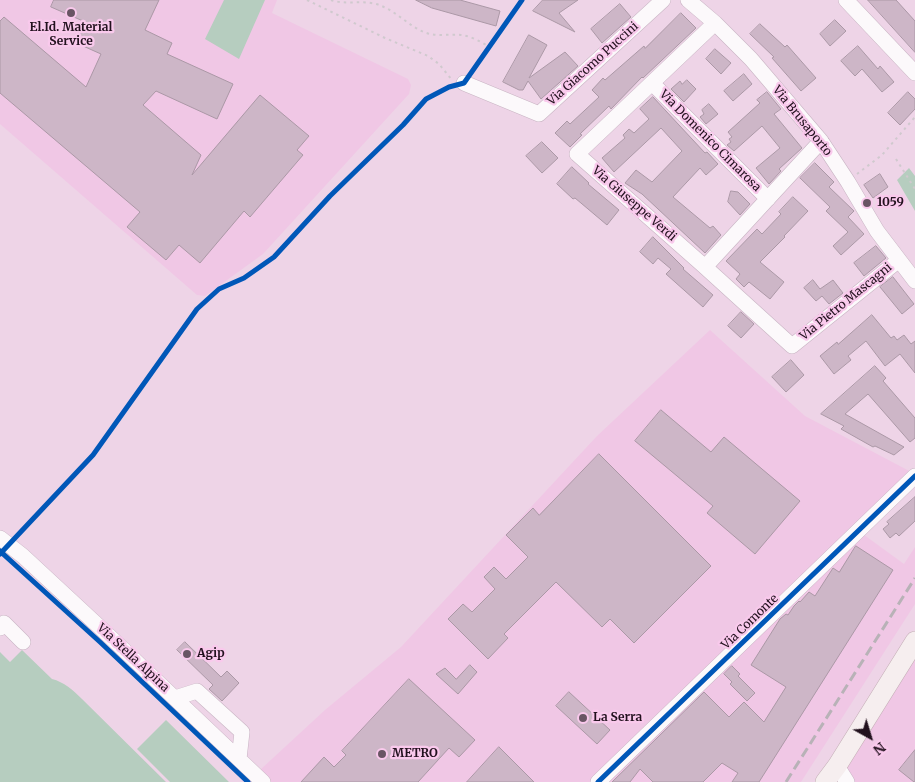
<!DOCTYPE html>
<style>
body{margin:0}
#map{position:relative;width:915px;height:782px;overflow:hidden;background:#eed4e7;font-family:Merriweather,serif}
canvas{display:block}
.north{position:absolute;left:845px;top:712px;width:50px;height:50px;-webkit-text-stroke:4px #f9c9ec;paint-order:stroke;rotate:141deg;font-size:14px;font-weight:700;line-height:20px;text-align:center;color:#22111e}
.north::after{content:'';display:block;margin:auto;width:18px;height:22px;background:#22111e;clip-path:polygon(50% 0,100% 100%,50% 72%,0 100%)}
</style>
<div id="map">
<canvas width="915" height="782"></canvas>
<div class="north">N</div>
</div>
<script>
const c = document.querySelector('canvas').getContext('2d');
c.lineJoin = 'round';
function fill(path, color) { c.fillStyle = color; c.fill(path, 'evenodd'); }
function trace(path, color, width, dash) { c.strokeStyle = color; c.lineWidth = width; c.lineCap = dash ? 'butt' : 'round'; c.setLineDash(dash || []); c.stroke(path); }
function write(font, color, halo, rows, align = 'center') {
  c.font = font + ' Merriweather,serif'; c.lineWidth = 4.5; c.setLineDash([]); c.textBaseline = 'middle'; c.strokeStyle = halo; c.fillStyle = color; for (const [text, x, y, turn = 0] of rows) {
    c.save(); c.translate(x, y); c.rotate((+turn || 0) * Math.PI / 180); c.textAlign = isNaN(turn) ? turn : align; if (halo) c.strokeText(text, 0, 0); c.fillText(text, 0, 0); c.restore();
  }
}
fill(new Path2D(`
 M 0,0 L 85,0 L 72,30 L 87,0 L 277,0 L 272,13 L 408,79 L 411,85 L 409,94 L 263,254 L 205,296 L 197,295 L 0,124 Z
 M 710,330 L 805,416 L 915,474 L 860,532 L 904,564 L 915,547 L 915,604 L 801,782 L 247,782 L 325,710 L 401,647 L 597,436 Z
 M 915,654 L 915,782 L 828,782 Z`), '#f0c7e5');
fill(new Path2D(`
 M 224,0 L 265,0 L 239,59 L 205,39 Z
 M 909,168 L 915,176 L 915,211 L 897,180 Z
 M 22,650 L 52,679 C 64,682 73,690 82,699 L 166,782 L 0,782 L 0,652 L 10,662 Z
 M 166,720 L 229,782 L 170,782 L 137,749 Z`), '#b6cdbf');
const building = new Path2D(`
 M 54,0 L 159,0 L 145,30 L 172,43 L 167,54 L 233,84 L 217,119 L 156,91 L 143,105 L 201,155 L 192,175 L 260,95 L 309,136 L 297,150 L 303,155 L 250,217 L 244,211 L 200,263 L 179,245 L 166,260 L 127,227 L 140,212 L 0,93 L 0,21 L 4,17 L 86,87 L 101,54 L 74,42 L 83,21 L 51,7 Z
 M 416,0 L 460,0 L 500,11 L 496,26 L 432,8 Z
 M 543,0 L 578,0 L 559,13 L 575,32 L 533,11 Z
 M 868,0 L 896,0 L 915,21 L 915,52 Z
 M 620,4 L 631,17 L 602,43 L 591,29 Z
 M 681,13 L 696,28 L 643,78 L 642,77 L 611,109 L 609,106 L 580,134 L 582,135 L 570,147 L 555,133 L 567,121 L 570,124 L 599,97 L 592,90 L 603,78 L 605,80 L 644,46 L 645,48 Z
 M 835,20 L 846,31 L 830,46 L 820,34 Z
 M 760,24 L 785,47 L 787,45 L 816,78 L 801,91 L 772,58 L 774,57 L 750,34 Z
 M 529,35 L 547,45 L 529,78 L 565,52 L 578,66 L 541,99 L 528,81 L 523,90 L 519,90 L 503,82 Z
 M 858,46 L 878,69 L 880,66 L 894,82 L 882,92 L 862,69 L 855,76 L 841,61 Z
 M 715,49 L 731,63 L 721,74 L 706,59 Z
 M 744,74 L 752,84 L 733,101 L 724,91 Z
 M 687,80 L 696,89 L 684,102 L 671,89 L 680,81 L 682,84 Z
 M 767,92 L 781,109 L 774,114 L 802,148 L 779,169 L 781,171 L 769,184 L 756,168 L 780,148 L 762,126 L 734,151 L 727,145 L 731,142 L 729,139 L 732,137 L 728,132 L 760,103 L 757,100 Z
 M 908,92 L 915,99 L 915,109 L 900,125 L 888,113 Z
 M 653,97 L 705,153 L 707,152 L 718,164 L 706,175 L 700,168 L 673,197 L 710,228 L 713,226 L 721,235 L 705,253 L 642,194 L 625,183 L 636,170 L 652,182 L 682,151 L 661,128 L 614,172 L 602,158 L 625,138 L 623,135 L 629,129 L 634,133 L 649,119 L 640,109 Z
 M 709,104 L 718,114 L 706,124 L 700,117 L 704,114 L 702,110 Z
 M 542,142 L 558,158 L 542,173 L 526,156 Z
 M 815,163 L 834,182 L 829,187 L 854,211 L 848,217 L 864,234 L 841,255 L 833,246 L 848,232 L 826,211 L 830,207 L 800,178 Z
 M 572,167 L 589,183 L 588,184 L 619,210 L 607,225 L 575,198 L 573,199 L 557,184 Z
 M 880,174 L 888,187 L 873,198 L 864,185 Z
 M 731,191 L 738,192 L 750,204 L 740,215 L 728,202 Z
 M 793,197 L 808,211 L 784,236 L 785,237 L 760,262 L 784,282 L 770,299 L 749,282 L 744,287 L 736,279 L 740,274 L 726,261 L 757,229 L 762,234 L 781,214 L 779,212 Z
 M 653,237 L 684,268 L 683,269 L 713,295 L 703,307 L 666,274 L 671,269 L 658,258 L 653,264 L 640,252 Z
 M 876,246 L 886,258 L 864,276 L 854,263 Z
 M 893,277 L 914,304 L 902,314 L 880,287 Z
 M 813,280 L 820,289 L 833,280 L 843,293 L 829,304 L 822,296 L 816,301 L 804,288 Z
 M 741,312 L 754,324 L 741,338 L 728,326 Z
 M 872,315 L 891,338 L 894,336 L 897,340 L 904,335 L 911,344 L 915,341 L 915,373 L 900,354 L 885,366 L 866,341 L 848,356 L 851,360 L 834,374 L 820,356 L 837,342 L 838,344 Z
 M 791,360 L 804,375 L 786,392 L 772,377 Z
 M 875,366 L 886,378 L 883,381 L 915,418 L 915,438 L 910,442 L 868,394 L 845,414 L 904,447 L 894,455 L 875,446 L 873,447 L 841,429 L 844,426 L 821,414 Z
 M 661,410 L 711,452 L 724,437 L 800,501 L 755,554 L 707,513 L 713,506 L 635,441 Z
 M 599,454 L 711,566 L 634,643 L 610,619 L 602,627 L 556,582 L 504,634 L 508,638 L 488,659 L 448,619 L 463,604 L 472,612 L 495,589 L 484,577 L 494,567 L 506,579 L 528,557 L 506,535 L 533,508 L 539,515 Z
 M 915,497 L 915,521 L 899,536 L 896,533 L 890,538 L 883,529 L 889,524 L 887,522 Z
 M 856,546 L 893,570 L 759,782 L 732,782 L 738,773 L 722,763 L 703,782 L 653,782 L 640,769 L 630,782 L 612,782 L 704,692 L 729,717 L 744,702 L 764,722 L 786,687 L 751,665 L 780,619 L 786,614 L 788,615 L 794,606 L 799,601 L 800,602 L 809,592 L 815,596 L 833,568 L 839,572 Z
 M 185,642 L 221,677 L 227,671 L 239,683 L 222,701 L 209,689 L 213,685 L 177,650 Z
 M 470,665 L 477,672 L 458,694 L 436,674 L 445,668 L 456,679 Z
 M 732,666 L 740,674 L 738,676 L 755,693 L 747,701 L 730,684 L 732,682 L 724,674 Z
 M 409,679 L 475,740 L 459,757 L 449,748 L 418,782 L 301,782 L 324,757 L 334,767 L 346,755 L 342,751 Z
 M 569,692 L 610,730 L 597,744 L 556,706 Z
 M 499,747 L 534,782 L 467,782 Z
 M 915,750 L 915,782 L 914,782 L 899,770 Z`);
fill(building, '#cdb6c7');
trace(building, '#ab98a6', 1);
const minor = new Path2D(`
 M 688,0 L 715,23 L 751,59 L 821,141 L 848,182 L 877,231 L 915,281
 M 846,0 L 915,73
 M 715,23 L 577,154 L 705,267 L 821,141
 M 464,83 L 539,114 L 663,0
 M 652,83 L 768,199
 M 705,267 L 792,346 L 899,260
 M 0,538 L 23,556 L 106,633 L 263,782
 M 0,628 L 4,623 L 23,642
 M 175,698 L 197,691 L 242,732 L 239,759
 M 837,766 L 847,782
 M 598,782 L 915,476`);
const major = new Path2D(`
 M 825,782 L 837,766 L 915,641`);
trace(minor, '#c8b4c3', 16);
trace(major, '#c1acb3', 20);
trace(new Path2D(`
 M 307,0 L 385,38 L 428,56 L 439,64 L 452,80
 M 331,0 C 345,5 361,0 376,4 C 397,10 410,29 430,34 C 440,36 451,34 461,35 C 471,36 481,42 490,47
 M 896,159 L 915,189
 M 857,174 L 882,155 L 915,117`), '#d0c9ce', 2, [2.5, 4]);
trace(minor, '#fcf9fb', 15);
trace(major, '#f6eeef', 19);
trace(new Path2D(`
 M 786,782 L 915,578`), '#b8b2b7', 3, [10, 5]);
trace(new Path2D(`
 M 0,551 L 100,642 L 248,782
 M 0,554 L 93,455 L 197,309 L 219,289 L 244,278 L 274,257 L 330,196 L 403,125 L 426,99 L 449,87 L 464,83 L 522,0
 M 598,782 L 915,476`), '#0057b8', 5);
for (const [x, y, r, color] of [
 [71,13,5,"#695564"],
 [867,203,5,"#695564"],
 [187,654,5,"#695564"],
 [583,718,5,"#695564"],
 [382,754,5,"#695564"]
]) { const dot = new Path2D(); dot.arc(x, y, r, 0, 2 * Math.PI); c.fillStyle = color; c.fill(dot); trace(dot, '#f9c9ec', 2); }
write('bold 12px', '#22111e', '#f9c9ec', [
 ["El.Id. Material",71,28,"center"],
 ["Service",71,42,"center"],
 ["1059",877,203],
 ["Agip",197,654],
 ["La Serra",593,718],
 ["METRO",392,754]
], 'left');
write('12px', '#22111e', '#f9c9ec', [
 ["Via Giacomo Puccini",593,64,-42],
 ["Via Brusaporto",802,121,51],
 ["Via Domenico Cimarosa",710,141,45],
 ["Via Giuseppe Verdi",634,204,41],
 ["Via Pietro Mascagni",846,302,-39],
 ["Via Comonte",750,622,-44],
 ["Via Stella Alpina",133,658,43]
]);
</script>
